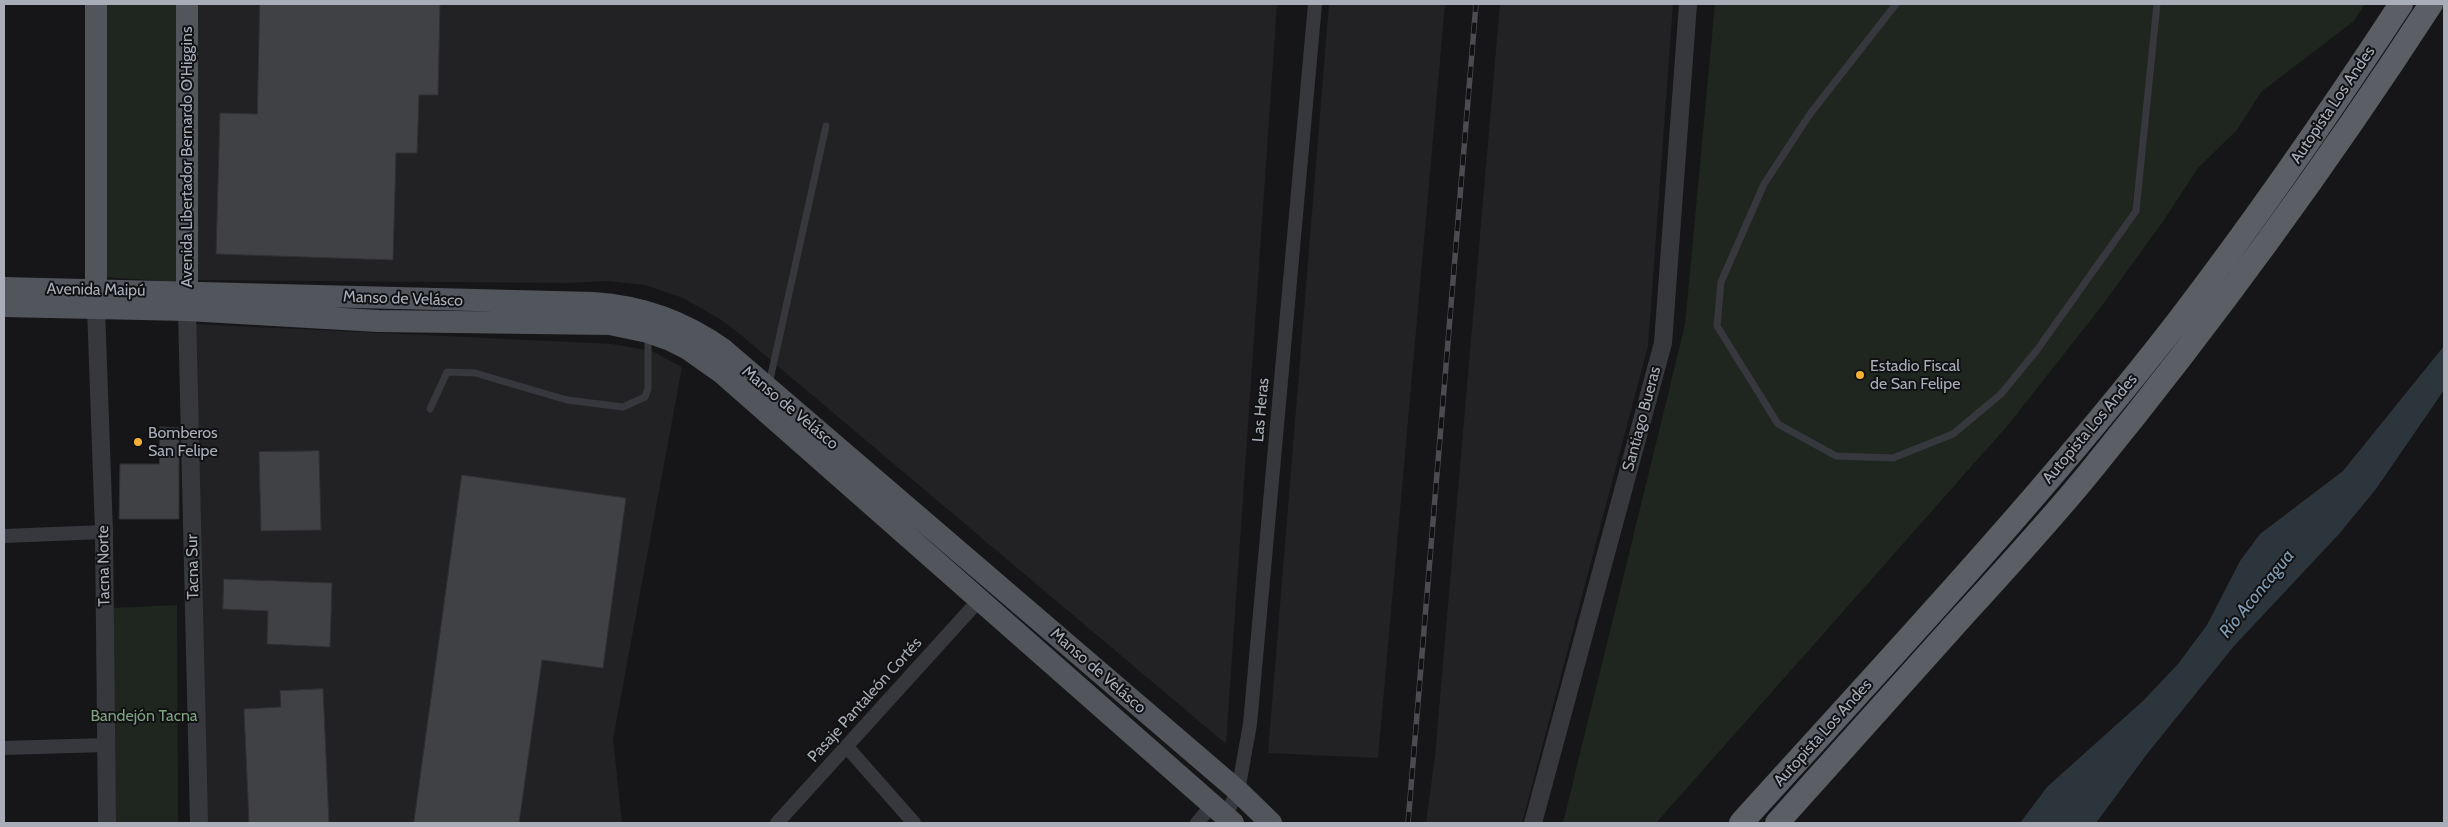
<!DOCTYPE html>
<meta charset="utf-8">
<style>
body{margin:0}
#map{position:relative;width:2448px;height:827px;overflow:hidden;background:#161618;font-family:Cabin,sans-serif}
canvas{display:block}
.frame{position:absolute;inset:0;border:5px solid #a8adb8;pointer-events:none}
</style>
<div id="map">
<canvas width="2448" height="827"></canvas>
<div class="frame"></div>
</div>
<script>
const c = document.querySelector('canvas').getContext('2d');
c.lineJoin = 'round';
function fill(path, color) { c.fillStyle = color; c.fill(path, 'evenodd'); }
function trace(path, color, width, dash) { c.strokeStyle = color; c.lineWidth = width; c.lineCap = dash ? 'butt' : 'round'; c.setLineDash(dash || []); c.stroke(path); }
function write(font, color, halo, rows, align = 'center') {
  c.font = font + ' Cabin,sans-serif'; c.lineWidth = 4; c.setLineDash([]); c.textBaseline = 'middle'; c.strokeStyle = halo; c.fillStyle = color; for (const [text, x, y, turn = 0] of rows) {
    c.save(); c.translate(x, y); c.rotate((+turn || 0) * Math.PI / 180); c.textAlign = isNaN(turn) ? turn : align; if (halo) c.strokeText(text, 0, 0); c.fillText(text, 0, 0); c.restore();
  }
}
fill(new Path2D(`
 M 194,4 L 1277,4 L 1226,744 L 735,330 L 718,318 L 683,298 L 645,285 L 607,281 L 568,283 L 195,280 Z
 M 1329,4 L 1445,4 L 1378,758 L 1268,753 Z
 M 1500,4 L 1673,4 L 1648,346 L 1522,823 L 1426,823 L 1435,756 Z
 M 193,324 L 612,344 L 652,351 L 682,367 L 613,739 L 622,823 L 207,823 Z`), '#222225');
fill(new Path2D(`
 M 99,4 L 179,4 L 181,282 L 102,277 Z
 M 1715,4 L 2365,4 L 2354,21 L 2261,92 L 2237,130 L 2198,168 L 2164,220 L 2101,307 L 2008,425 L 1656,823 L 1563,823 L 1685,325 Z
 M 177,605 L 178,823 L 111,823 L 111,608 Z`), '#1e261f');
fill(new Path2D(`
 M 2444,346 L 2444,390 L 2376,489 L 2339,534 L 2234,646 L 2147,754 L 2096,823 L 2020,823 L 2047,787 L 2144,700 L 2178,664 L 2207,625 L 2240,561 L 2260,534 L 2343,471 Z`), '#2c353c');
const building = new Path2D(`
 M 260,4 L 440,4 L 438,95 L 419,95 L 417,153 L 396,153 L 393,260 L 216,254 L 220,113 L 257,114 Z
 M 160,427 L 179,428 L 179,519 L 119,519 L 120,464 L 159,464 Z
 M 319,451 L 321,530 L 261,531 L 259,452 Z
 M 462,475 L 626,498 L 603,668 L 542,660 L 519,823 L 414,823 Z
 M 224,579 L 332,583 L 330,647 L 267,644 L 268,611 L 223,609 Z
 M 323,689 L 329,823 L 249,823 L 244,709 L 281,707 L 280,691 Z`);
fill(building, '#404145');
trace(building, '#303034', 1);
trace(new Path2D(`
 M 1896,4 L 1810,114 L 1764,184 L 1721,282 L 1717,326 L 1778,424 L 1836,456 L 1893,458 L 1953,434 L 2001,394 L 2037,350 L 2136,211 L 2157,4
 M 769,384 L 826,126
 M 430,409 L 447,372 L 475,373 L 567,400 L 623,407 L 645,397 L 648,389 L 648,336`), '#37383d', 7);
trace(new Path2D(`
 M 4,536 L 104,532
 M 847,747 L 914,823
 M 4,748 L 106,745
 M 1225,816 L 1238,791 L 1250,724 L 1315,4
 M 777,823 L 980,599
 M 1197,823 L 1212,805`), '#37383d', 14);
trace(new Path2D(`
 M 96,308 L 104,532 L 107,823
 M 187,310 L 199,823
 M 1533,823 L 1663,343 L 1688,4`), '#37383d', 18);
trace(new Path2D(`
 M 96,4 L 96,305
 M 187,4 L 187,307
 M 4,288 L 593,303 C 642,306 684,321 724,350 L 1238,791 L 1271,823
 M 4,306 L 187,310 L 378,321 L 610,324 L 648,332 L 668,339 L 688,349 L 722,373 L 1233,823`), '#53555c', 22);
trace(new Path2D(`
 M 1741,823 C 1890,658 2043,496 2179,320 C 2257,218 2331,111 2401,4
 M 1777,823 C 1838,755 1899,687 1960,619 C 2004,571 2048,523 2089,473 C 2211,323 2326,166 2431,4`), '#5b5e65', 24);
const rail = new Path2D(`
 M 1408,823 L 1476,4`);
trace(rail, '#4a4c52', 5.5);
trace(rail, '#111113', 4, [11]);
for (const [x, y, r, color] of [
 [1860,375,5,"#f2b134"],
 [138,442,5,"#f2b134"]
]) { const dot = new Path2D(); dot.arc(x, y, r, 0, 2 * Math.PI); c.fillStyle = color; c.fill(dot); trace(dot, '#111113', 2); }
write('16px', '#a8adb8', '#111113', [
 ["Autopista Los Andes",2333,105,-56],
 ["Avenida Libertador Bernardo O'Higgins",187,157,-90],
 ["Avenida Maipú",96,290,1],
 ["Manso de Velásco",403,299,2],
 ["Manso de Velásco",790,408,40],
 ["Las Heras",1261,410,-85],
 ["Santiago Bueras",1642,419,-75],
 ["Autopista Los Andes",2090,429,-50],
 ["Tacna Norte",104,566,-91],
 ["Tacna Sur",193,567,-91],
 ["Manso de Velásco",1098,671,41],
 ["Pasaje Pantaleón Cortés",865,700,-48],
 ["Autopista Los Andes",1823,733,-48]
]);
write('16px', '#a8adb8', '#111113', [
 ["Estadio Fiscal",1870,366],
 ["de San Felipe",1870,384],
 ["Bomberos",148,433],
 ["San Felipe",148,451]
], 'left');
write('16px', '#7fa381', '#111113', [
 ["Bandejón Tacna",144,716]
]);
write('italic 18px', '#7f9bb3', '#111113', [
 ["Río Aconcagua",2257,594,-51]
]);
</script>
